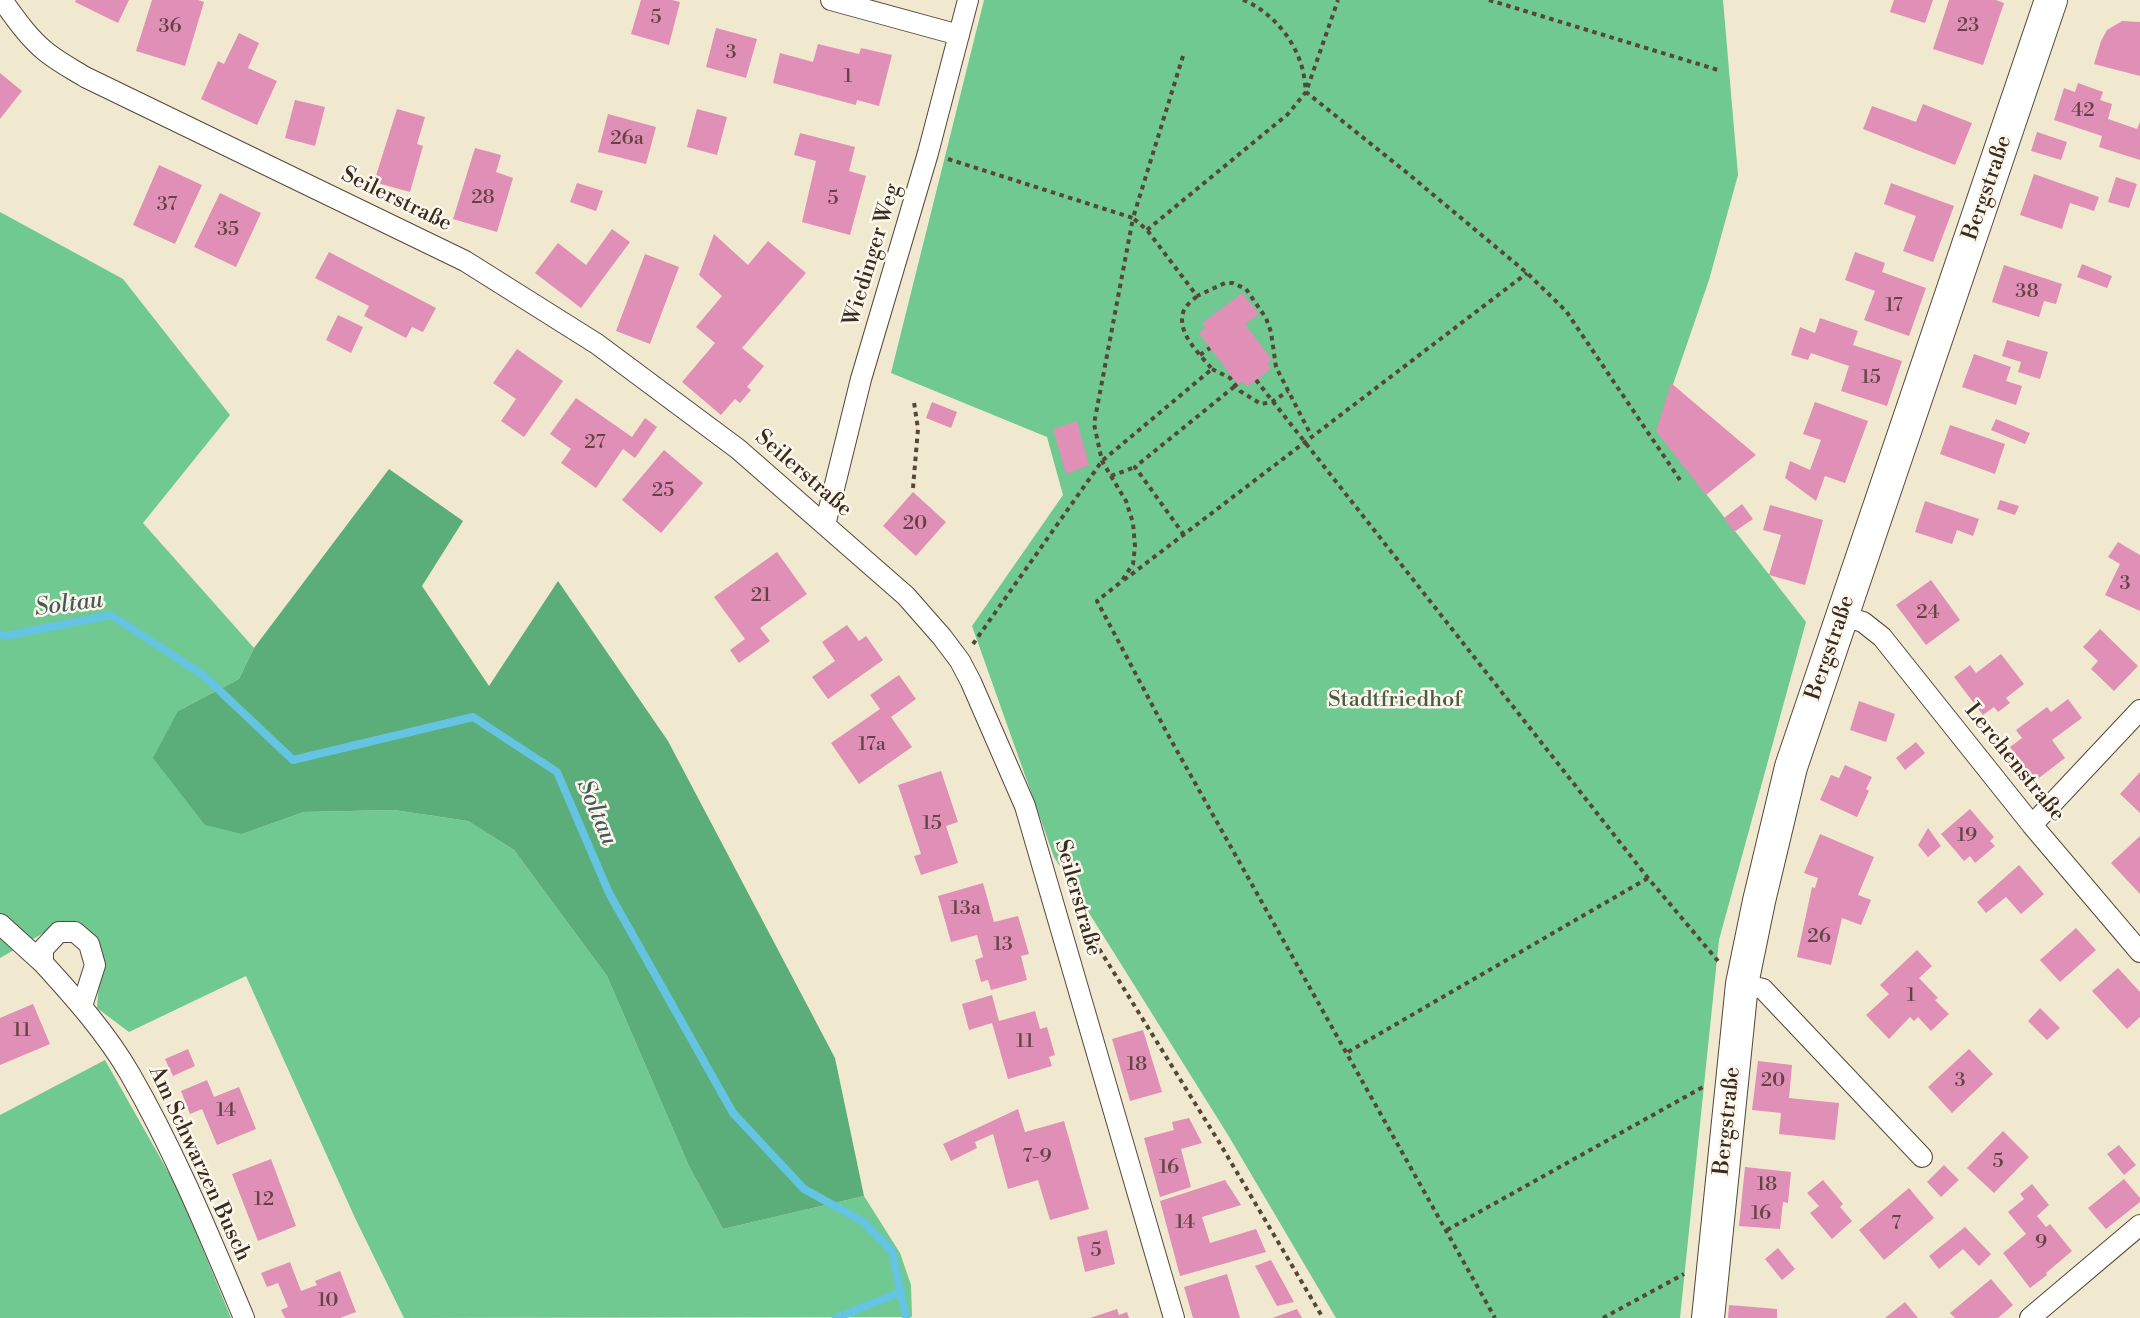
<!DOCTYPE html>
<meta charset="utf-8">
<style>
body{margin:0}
canvas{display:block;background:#f1e9cf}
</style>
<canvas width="2140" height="1318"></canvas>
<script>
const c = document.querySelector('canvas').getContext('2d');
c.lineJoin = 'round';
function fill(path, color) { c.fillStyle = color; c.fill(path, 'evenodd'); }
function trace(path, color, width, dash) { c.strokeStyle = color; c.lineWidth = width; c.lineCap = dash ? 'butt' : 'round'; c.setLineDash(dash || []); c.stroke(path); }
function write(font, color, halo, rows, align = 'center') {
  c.font = font + ' "Libre Bodoni",serif'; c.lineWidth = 5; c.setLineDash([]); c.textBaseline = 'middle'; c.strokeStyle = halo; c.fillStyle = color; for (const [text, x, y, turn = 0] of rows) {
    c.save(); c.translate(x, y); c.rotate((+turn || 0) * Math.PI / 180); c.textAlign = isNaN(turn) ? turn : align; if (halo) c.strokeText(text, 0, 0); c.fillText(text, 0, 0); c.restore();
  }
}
fill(new Path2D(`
 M 984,0 L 1723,0 L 1738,175 L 1709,280 L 1657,431 L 1806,622 L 1719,940 L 1680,1318 L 1336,1318 L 1228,1135 L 1054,857 L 972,626 L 1063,495 L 1047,437 L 891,373 Z
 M 0,212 L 123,279 L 230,415 L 143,523 L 254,648 L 239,679 L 178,711 L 242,834 L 304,812 L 394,810 L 468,821 L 514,850 L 607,976 L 689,1166 L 723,1229 L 864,1196 L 900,1253 L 911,1285 L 912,1317 L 404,1318 L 355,1218 L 246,976 L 129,1032 L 97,1008 L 100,966 L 56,926 L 0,958 Z
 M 105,1060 L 179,1191 L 231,1318 L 0,1318 L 0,1115 Z`), '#6fc990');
fill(new Path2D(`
 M 389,469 L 463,521 L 422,586 L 489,686 L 558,581 L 668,741 L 835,1058 L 864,1196 L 723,1229 L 689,1166 L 607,976 L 514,850 L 468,821 L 394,810 L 304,812 L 242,834 L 205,825 L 153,758 L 178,711 L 239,679 L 254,648 Z`), '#5bad7a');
trace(new Path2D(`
 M 0,634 L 5,636 L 111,615 L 203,675 L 293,760 L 473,717 L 557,772 L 609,893 L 733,1113 L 804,1189 L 862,1221 L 892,1251 L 906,1318
 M 836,1318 L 901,1292`), '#64c4e2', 8);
fill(new Path2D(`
 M 76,0 L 129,0 L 118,23 L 75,2 Z
 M 152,0 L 198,0 L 204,2 L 185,66 L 136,51 Z
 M 641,0 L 672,0 L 680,2 L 669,45 L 631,34 Z
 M 1894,0 L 1933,0 L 1925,23 L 1890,12 Z
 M 1949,0 L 1996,0 L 2004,3 L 1983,65 L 1933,49 Z
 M 2122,21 L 2140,22 L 2140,76 L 2094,64 L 2101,41 L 2107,30 Z
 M 716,28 L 757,39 L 746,78 L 706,67 Z
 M 239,33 L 259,43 L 248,68 L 277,81 L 257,125 L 201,99 L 218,61 L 224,64 Z
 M 818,44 L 859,54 L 861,48 L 892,55 L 879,106 L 857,100 L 856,105 L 773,83 L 780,53 L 813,62 Z
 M 0,73 L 22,91 L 0,119 Z
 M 2078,83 L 2103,92 L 2100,100 L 2112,104 L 2108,119 L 2137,129 L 2140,122 L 2140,160 L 2099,147 L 2102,136 L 2054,120 L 2064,88 L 2075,92 Z
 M 295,100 L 325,107 L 315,146 L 285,138 Z
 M 1923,104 L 1972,123 L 1955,165 L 1863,129 L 1872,106 L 1916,122 Z
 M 397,109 L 425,117 L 417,144 L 423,146 L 410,192 L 374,182 Z
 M 697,109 L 727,117 L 717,155 L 687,147 Z
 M 608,114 L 656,127 L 646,164 L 598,152 Z
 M 2037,132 L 2067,142 L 2061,160 L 2031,151 Z
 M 800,133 L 855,147 L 849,171 L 866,176 L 850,235 L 802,222 L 816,161 L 794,155 Z
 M 475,148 L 501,155 L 496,172 L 513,178 L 497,232 L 453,219 Z
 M 159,165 L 202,185 L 175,244 L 133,225 Z
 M 2034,174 L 2099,197 L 2094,211 L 2070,203 L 2062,229 L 2020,215 Z
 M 2116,177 L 2137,184 L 2129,208 L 2108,202 Z
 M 577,183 L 603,191 L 596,211 L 570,202 Z
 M 1891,183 L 1954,206 L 1933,262 L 1903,251 L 1916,216 L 1884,204 Z
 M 220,193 L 261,213 L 236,267 L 194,247 Z
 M 612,229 L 630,242 L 581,308 L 535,273 L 558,243 L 586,265 Z
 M 714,234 L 748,265 L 768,241 L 806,273 L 742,348 L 764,366 L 747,387 L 751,390 L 740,403 L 735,399 L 721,415 L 682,382 L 715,343 L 696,327 L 722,296 L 699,275 Z
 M 329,252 L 436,308 L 423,332 L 412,327 L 406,338 L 364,316 L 369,306 L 315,278 Z
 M 1855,252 L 1885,263 L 1882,272 L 1926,288 L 1909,336 L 1864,320 L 1875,291 L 1845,280 Z
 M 645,254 L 679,267 L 650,344 L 616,331 Z
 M 2082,264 L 2112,276 L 2107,288 L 2077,277 Z
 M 2004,265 L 2062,284 L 2056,304 L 2044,301 L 2039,317 L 1992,302 Z
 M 1242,293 L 1259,314 L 1245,324 L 1272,360 L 1267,363 L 1271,369 L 1247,387 L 1243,381 L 1238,385 L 1199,333 L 1206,327 L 1202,323 Z
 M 338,315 L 363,327 L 351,353 L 326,340 Z
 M 1820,318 L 1858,331 L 1853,345 L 1902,361 L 1887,406 L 1841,391 L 1849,366 L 1811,353 L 1808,360 L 1791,355 L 1800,327 L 1815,333 Z
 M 2007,340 L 2048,352 L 2040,379 L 2018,372 L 2021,362 L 2002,356 Z
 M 517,349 L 563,381 L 524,437 L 501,421 L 516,399 L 493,383 Z
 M 1974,354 L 2011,367 L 2006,381 L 2022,386 L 2016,405 L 1962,387 Z
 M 1671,383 L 1756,455 L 1706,495 L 1656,431 Z
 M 576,398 L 632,437 L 645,418 L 657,427 L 635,458 L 623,449 L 596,488 L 561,463 L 571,449 L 550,434 Z
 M 932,402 L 957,412 L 951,428 L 926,418 Z
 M 1815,402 L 1868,421 L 1845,483 L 1825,476 L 1816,501 L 1785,478 L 1790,461 L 1810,470 L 1821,440 L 1803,434 Z
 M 1996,419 L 2030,433 L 2025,444 L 1991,430 Z
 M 1077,421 L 1089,465 L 1066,474 L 1053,429 Z
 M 1950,425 L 2005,444 L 1995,474 L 1940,454 Z
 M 664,450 L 703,483 L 661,533 L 622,500 Z
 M 913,492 L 946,522 L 916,556 L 883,526 Z
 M 2000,500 L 2019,506 L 2015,515 L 1997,509 Z
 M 1925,501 L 1979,519 L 1973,536 L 1957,530 L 1952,544 L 1915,532 Z
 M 1742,504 L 1753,519 L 1734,532 L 1724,518 Z
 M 1770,505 L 1823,520 L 1805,585 L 1769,575 L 1781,535 L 1763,530 Z
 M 2118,542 L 2140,555 L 2140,611 L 2105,595 L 2120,564 L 2108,557 Z
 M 777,552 L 807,594 L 760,628 L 770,641 L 739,663 L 730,650 L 745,639 L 714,597 Z
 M 1931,580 L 1960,620 L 1926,645 L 1896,605 Z
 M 847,625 L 859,641 L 866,636 L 883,660 L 828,699 L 812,677 L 835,661 L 822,642 Z
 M 2100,629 L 2138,666 L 2114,691 L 2091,669 L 2098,661 L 2083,647 Z
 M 2001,654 L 2024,684 L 2006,698 L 2010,703 L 1998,712 L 1994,707 L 1983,715 L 1954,677 L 1970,665 L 1976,673 Z
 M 899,675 L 916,699 L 891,717 L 912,747 L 859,784 L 831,743 L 880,709 L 870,695 Z
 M 2068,699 L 2082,718 L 2052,740 L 2065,758 L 2035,781 L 2010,747 L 2022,738 L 2016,730 L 2047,707 L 2051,712 Z
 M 1859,701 L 1895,714 L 1886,742 L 1850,730 Z
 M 1916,742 L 1925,753 L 1905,770 L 1896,758 Z
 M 1845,765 L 1872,777 L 1866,789 L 1869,791 L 1857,817 L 1820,800 L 1831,775 L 1839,778 Z
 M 941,771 L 958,822 L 946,826 L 958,863 L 921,875 L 914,856 L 921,854 L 898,785 Z
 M 2140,772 L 2140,813 L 2120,794 Z
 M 1970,809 L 1994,837 L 1990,841 L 1995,846 L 1975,863 L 1970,856 L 1964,861 L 1941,834 Z
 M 1928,828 L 1941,846 L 1928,857 L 1918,845 Z
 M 1820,834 L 1874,857 L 1858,895 L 1871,900 L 1861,925 L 1842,918 L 1831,965 L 1797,957 L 1812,887 L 1815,888 L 1818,878 L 1804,873 Z
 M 2140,836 L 2140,894 L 2111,863 Z
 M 2019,865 L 2044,894 L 2021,914 L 2006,897 L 1986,913 L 1977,902 Z
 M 983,883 L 994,922 L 1018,916 L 1029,954 L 1021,956 L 1027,980 L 991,990 L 988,980 L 981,982 L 975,960 L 983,957 L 977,935 L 951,942 L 938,896 Z
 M 2076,928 L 2096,950 L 2060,982 L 2040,960 Z
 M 1917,950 L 1932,966 L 1919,978 L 1938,998 L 1935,1000 L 1949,1014 L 1931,1031 L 1918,1017 L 1914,1021 L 1910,1017 L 1889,1039 L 1866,1015 L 1889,994 L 1880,985 Z
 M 2118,968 L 2140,992 L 2140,1017 L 2127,1029 L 2092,991 Z
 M 992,995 L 999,1021 L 1035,1011 L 1040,1029 L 1047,1027 L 1055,1055 L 1049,1057 L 1052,1066 L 1008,1079 L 992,1023 L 969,1030 L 962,1004 Z
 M 33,1004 L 50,1044 L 0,1065 L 0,1018 Z
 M 2040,1008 L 2060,1028 L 2047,1040 L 2028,1021 Z
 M 1143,1030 L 1162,1092 L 1130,1101 L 1112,1039 Z
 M 188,1049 L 195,1066 L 173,1076 L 165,1059 Z
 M 1969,1049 L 1993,1074 L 1952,1113 L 1928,1087 Z
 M 1758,1061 L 1792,1065 L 1789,1098 L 1839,1103 L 1835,1140 L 1779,1134 L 1781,1113 L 1752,1110 Z
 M 207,1080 L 214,1097 L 239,1087 L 256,1129 L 217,1145 L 202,1109 L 190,1114 L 181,1091 Z
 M 1018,1109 L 1025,1132 L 1064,1121 L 1089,1209 L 1050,1220 L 1038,1180 L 1008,1189 L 993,1134 L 975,1142 L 977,1148 L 951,1161 L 943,1144 Z
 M 1189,1118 L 1202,1143 L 1181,1149 L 1191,1187 L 1160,1197 L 1144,1138 L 1174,1130 L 1172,1122 Z
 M 2003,1131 L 2029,1157 L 1994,1193 L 1967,1168 Z
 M 2119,1145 L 2136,1165 L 2124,1175 L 2107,1154 Z
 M 271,1159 L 296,1226 L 258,1241 L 232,1174 Z
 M 1944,1165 L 1959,1180 L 1941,1197 L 1927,1182 Z
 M 1745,1167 L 1791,1172 L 1788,1203 L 1783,1202 L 1780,1229 L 1739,1226 Z
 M 2124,1179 L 2140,1198 L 2140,1202 L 2106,1229 L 2088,1208 Z
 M 1225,1180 L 1241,1205 L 1202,1217 L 1210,1243 L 1256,1229 L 1266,1252 L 1180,1276 L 1160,1201 Z
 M 1823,1180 L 1843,1204 L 1840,1207 L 1852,1221 L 1832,1239 L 1810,1213 L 1819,1206 L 1807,1193 Z
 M 2032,1184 L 2049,1205 L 2037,1216 L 2046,1227 L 2050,1224 L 2072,1251 L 2046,1273 L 2047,1275 L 2030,1288 L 2003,1253 L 2026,1234 L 2008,1212 L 2024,1199 L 2020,1194 Z
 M 1909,1188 L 1934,1218 L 1884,1260 L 1859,1230 Z
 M 1965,1227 L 1991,1254 L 1979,1266 L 1963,1249 L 1939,1269 L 1929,1256 Z
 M 1107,1230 L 1115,1264 L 1085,1272 L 1077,1237 Z
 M 1778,1248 L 1795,1269 L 1782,1280 L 1765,1259 Z
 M 1271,1260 L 1294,1302 L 1277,1306 L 1255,1266 Z
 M 290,1262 L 301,1291 L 317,1285 L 315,1281 L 340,1271 L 356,1312 L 340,1318 L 285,1318 L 281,1310 L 288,1307 L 278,1283 L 267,1287 L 261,1273 Z
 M 1227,1274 L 1240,1318 L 1193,1318 L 1184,1287 Z
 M 1991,1279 L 2013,1305 L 1998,1318 L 1955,1318 L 1950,1313 Z
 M 1905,1302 L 1918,1318 L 1885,1318 Z
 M 1729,1305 L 1777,1309 L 1777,1318 L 1728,1318 Z
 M 1117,1309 L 1119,1315 L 1127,1312 L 1129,1318 L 1090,1318 Z
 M 1297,1309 L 1302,1318 L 1272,1318 Z`), '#e08fb7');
const street = new Path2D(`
 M 2,0 C 15,18 28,37 45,51 C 57,61 72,69 85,77 L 465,261 L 597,344 L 738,449 L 906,596 L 942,637 L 960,661 L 971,682 L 1025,806 L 1174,1318
 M 831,0 L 959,35
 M 825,525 L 861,379 L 928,153 L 968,0
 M 1843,616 L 1863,622 L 1882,637 L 2032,825 L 2140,952
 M 2032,825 L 2140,710
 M 0,924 L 43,963
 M 1742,984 L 1763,989 L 1922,1157
 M 82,1006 L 95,965 L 89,944 L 75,932 L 59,932 L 43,949 L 43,963 C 74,997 107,1034 130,1074 C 175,1152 209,1235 244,1318
 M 2030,1318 L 2140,1225`);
const primary = new Path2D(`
 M 1708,1318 L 1742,984 L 1759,901 L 1791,767 L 2051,0`);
trace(street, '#564739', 22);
trace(primary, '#564739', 34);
trace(new Path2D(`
 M 1243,0 C 1270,11 1292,36 1301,64 C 1304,73 1305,83 1306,92 L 1406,172 L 1527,273 L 1566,311 L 1680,480
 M 1489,0 L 1718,70
 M 1183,56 L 1133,218 L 1147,230 L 1197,296 L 1225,283 L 1233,283 L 1246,289 L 1266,318 L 1271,332 L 1276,367 L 1312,437
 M 948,159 L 1133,218 L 1094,424 L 1102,461 L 1126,501 L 1133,523 L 1135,546 L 1133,564 L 1121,582 L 1097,601 L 1167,733 L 1495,1318
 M 1147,230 L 1288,114 L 1306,92 L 1338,0
 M 1200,355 L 1210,348
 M 1212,369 L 1230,378 L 1240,391 L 1261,404 L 1272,402 L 1288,391
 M 1256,380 L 1648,878 L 1718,961
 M 1111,476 L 1135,467
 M 913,488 L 918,429 L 914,402
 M 1184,535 L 1135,467 L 1235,386
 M 1124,580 L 1527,273
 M 973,644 L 1102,461 L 1212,369 C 1199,353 1175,332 1184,310 C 1186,305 1193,300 1197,296
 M 1085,926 L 1219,1142 L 1323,1318
 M 1348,1052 L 1648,878
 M 1447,1230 L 1703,1087
 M 1603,1318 L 1684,1274`), '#564739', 4, [4.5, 4.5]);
trace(street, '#fff', 20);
trace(primary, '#fff', 32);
write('20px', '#644344', null, [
 ["5",656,18],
 ["23",1968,26],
 ["36",170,27],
 ["3",731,53],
 ["1",848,77],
 ["42",2083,111],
 ["26a",627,139],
 ["28",483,198],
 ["5",833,199],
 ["37",167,205],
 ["35",228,230],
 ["38",2027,292],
 ["17",1894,306],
 ["15",1871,378],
 ["27",595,443],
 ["25",663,491],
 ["20",915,524],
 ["3",2125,584],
 ["21",761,596],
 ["24",1928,613],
 ["17a",872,745],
 ["15",932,824],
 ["19",1967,836],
 ["13a",966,909],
 ["26",1819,937],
 ["13",1003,945],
 ["1",1911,996],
 ["11",22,1031],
 ["11",1025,1042],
 ["18",1137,1065],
 ["20",1773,1081],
 ["3",1960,1081],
 ["14",226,1111],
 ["7-9",1037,1157],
 ["5",1998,1162],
 ["16",1169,1168],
 ["18",1767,1185],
 ["12",264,1200],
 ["16",1761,1214],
 ["14",1185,1223],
 ["7",1896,1224],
 ["9",2041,1243],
 ["5",1096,1251],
 ["10",328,1301]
]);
write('22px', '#3b2a1e', '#fbf7ec', [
 ["Bergstraße",1988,188,-71],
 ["Seilerstraße",396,200,26],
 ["Wiedinger Weg",873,255,-73],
 ["Seilerstraße",803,474,41],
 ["Bergstraße",1831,648,-71],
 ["Lerchenstraße",2014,763,51],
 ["Seilerstraße",1077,898,74],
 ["Bergstraße",1728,1121,-84],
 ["Am Schwarzen Busch",199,1164,65]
]);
write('22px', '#4b5a40', '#fbf7ec', [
 ["Stadtfriedhof",1395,701]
]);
write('italic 24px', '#475859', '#fbf7ec', [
 ["Soltau",69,605,-7],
 ["Soltau",596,813,67]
]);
</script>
